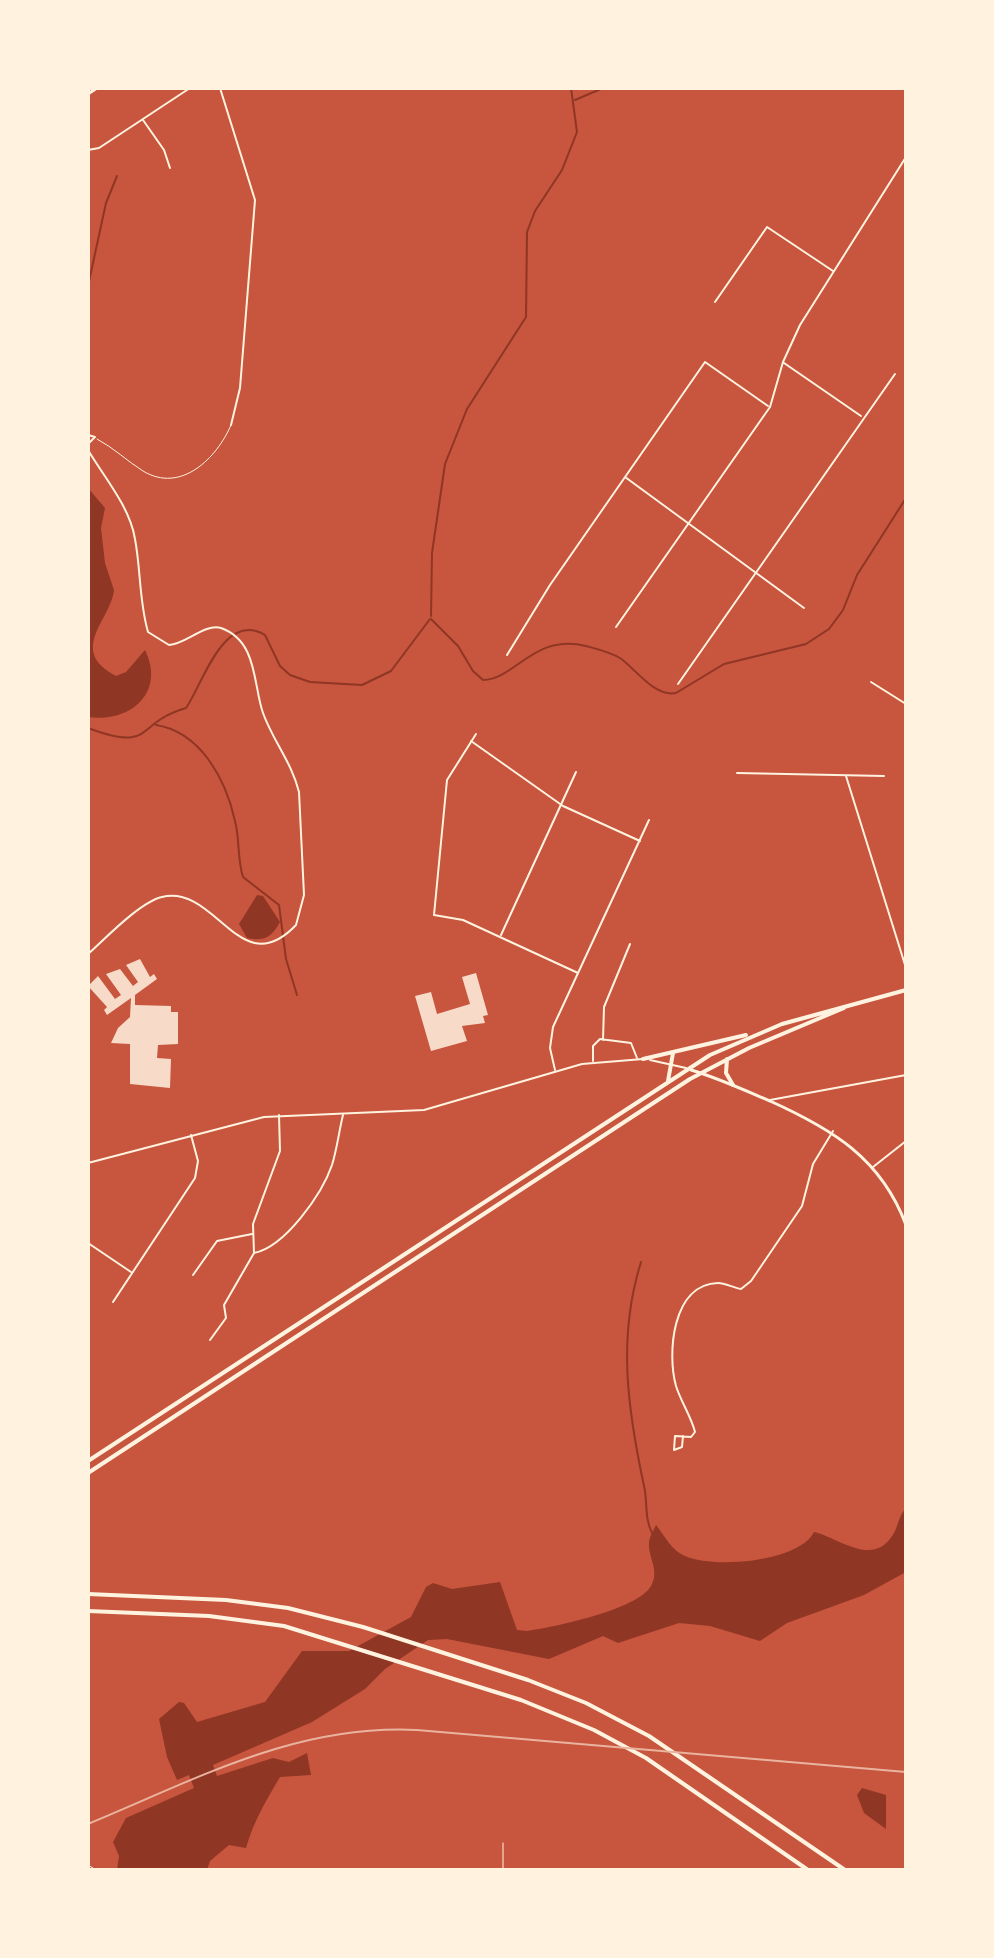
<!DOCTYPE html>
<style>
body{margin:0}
#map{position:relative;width:994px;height:1958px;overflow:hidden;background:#c8553d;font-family:"Fira Sans",sans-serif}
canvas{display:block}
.frame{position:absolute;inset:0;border:90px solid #fff3e0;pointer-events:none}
</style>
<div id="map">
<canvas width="994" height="1958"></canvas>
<div class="frame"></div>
</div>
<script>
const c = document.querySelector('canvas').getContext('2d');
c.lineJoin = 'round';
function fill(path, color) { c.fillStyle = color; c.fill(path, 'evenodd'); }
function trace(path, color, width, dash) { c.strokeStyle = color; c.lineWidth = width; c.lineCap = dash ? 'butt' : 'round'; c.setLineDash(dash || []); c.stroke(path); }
fill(new Path2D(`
 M 88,488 L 105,508 L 101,528 L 105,563 L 114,590 C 111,620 67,650 116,676 L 126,672 L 145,650 C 166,693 130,723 88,717 Z
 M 257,895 L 263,896 L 280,922 C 272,937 264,942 247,938 L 239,924 Z
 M 906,1508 L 906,1572 L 864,1595 L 787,1623 L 760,1641 L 710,1626 L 679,1623 L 618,1643 L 603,1636 L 549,1659 L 447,1639 L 428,1640 L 385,1669 L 365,1689 L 312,1722 L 213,1765 L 217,1776 L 273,1758 L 289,1762 L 307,1753 L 311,1775 L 280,1777 C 267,1799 253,1822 246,1848 L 229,1845 L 210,1861 L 207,1870 L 117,1870 L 119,1856 L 113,1842 L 126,1818 L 194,1788 L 189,1775 L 177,1780 L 167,1757 L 159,1719 L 179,1702 L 184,1703 L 197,1722 L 265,1702 L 302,1651 L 349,1651 L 411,1617 L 426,1587 L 433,1583 L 452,1589 L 500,1582 L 517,1630 L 527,1631 C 554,1627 637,1610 651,1586 C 660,1570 648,1558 649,1543 C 649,1537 654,1530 656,1525 C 665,1536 671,1550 685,1556 C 714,1569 799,1562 814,1532 C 840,1538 875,1570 895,1531 C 899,1522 899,1516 906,1508 Z
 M 862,1788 L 886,1795 L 886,1829 L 864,1813 L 857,1795 Z`), '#8f3625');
trace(new Path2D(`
 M 575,100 L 603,88
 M 88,286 L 106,203 L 117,176
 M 431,616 L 432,553 L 445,464 L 467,409 L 526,317 L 527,232 L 535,211 L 562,170 L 577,132 L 571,88
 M 431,619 L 458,646 L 473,671 L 483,680 C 516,679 534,633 586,646 C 597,649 610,652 620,658 C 637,670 654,697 676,693 L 724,664 L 806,644 L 829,629 L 843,610 L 857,575 L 906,498
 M 156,725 C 201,732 226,780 235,821 C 240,840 237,858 243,877 L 279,905 L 286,959 L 297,995
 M 88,728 C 155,753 134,723 186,708 C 202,686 223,610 265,635 L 280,666 L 290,675 L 310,682 L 362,685 L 391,671 L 430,619
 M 641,1262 C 617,1338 628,1411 644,1486 C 648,1503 644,1517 652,1533`), '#8f3625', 2);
fill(new Path2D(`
 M 140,959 L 150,977 L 154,974 L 157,979 L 135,995 L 135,1005 L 171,1006 L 171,1012 L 178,1012 L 178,1044 L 158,1045 L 157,1058 L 171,1059 L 170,1088 L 130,1084 L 130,1044 L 111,1043 L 118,1028 L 130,1017 L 131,998 L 107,1015 L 104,1010 L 107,1007 L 88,986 L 98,976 L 115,999 L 121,995 L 106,974 L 120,969 L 133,986 L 138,982 L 126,965 Z
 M 476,973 L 488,1015 L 483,1016 L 485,1023 L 462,1026 L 467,1041 L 431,1051 L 415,996 L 431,992 L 437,1014 L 470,1004 L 462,977 Z`), '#f7dbc8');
trace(new Path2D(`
 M 88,1865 L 96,1870`), '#fff3e0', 1);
trace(new Path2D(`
 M 97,439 C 114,448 127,461 143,471 C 181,494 217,458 231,425
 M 503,1843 L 503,1870`), '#fff3e0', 1);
trace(new Path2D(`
 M 220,88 L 255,200 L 240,388 L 231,425
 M 143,120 L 164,150 L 170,168
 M 88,150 L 99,148 L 190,88
 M 715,302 L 767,227 L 833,271
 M 784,363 L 861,416
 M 88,435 L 95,437 L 88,444
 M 88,450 C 104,477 130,507 135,539 C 141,571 139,601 148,632 L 169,645 C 186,644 205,623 221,628 C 258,641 253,685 263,713 C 273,741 292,763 299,792 L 304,895 L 296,925 C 240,984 217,884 162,897 C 140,902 106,938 88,954
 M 625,477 L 804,608
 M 616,627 L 770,407 L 783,362 L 800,325 L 906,157
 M 507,655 L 550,585 L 705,362 L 768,406
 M 871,682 L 906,704
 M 678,684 L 895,374
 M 476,734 L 447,780 L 434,915 L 463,920 L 578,973
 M 471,741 L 563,806 L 640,841
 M 737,773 L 884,776
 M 846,776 L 906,968
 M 501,935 L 576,772
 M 603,1040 L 604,1007 L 630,944
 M 593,1061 L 593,1046 L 600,1039 L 631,1043 L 637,1058
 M 555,1070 L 550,1048 L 553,1027 L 649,820
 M 770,1100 L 906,1075
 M 873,1167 L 906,1141
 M 88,1243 L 131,1272
 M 254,1253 C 285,1247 322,1194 332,1165 C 337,1149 339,1131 343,1115
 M 193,1275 L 217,1241 L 252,1234
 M 113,1302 L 195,1178 L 198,1161 L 191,1135
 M 210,1340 L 226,1318 L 224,1305 L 254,1253 L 253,1224 L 280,1151 L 279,1115
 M 683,1436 L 682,1447 L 674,1450 L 675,1436 L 691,1437 L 695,1432 C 691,1416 681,1402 676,1386 C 667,1354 672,1284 718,1283 C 725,1283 734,1288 741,1289 L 751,1281 L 802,1206 L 813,1164 L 833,1131`), '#fff3e0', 2);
trace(new Path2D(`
 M 650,1060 L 686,1068
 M 88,1163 L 264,1117 L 424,1110 L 582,1064 L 643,1059`), '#fff3e0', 2);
trace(new Path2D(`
 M 691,1070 C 718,1078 744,1090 770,1101 C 832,1129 881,1158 906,1225`), '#fff3e0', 3);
trace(new Path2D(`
 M 88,94 L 97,88`), '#fff3e0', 3);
trace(new Path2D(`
 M 643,1059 L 746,1035
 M 727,1059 L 726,1073 L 733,1085
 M 668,1081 L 673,1053
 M 88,1461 L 710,1055 L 782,1024 L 906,990
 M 88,1473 L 690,1079 L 749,1048 L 844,1008`), '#fff3e0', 4);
trace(new Path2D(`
 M 88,1594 L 226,1600 L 288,1608 L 363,1627 L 528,1680 L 586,1703 L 649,1736 L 845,1870
 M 88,1611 L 209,1616 L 284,1626 L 521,1700 L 594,1730 L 646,1758 L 808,1870`), '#fff3e0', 4);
trace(new Path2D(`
 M 88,1824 C 197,1779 296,1724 417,1730 L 906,1772`), '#e9b49f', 2);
</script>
